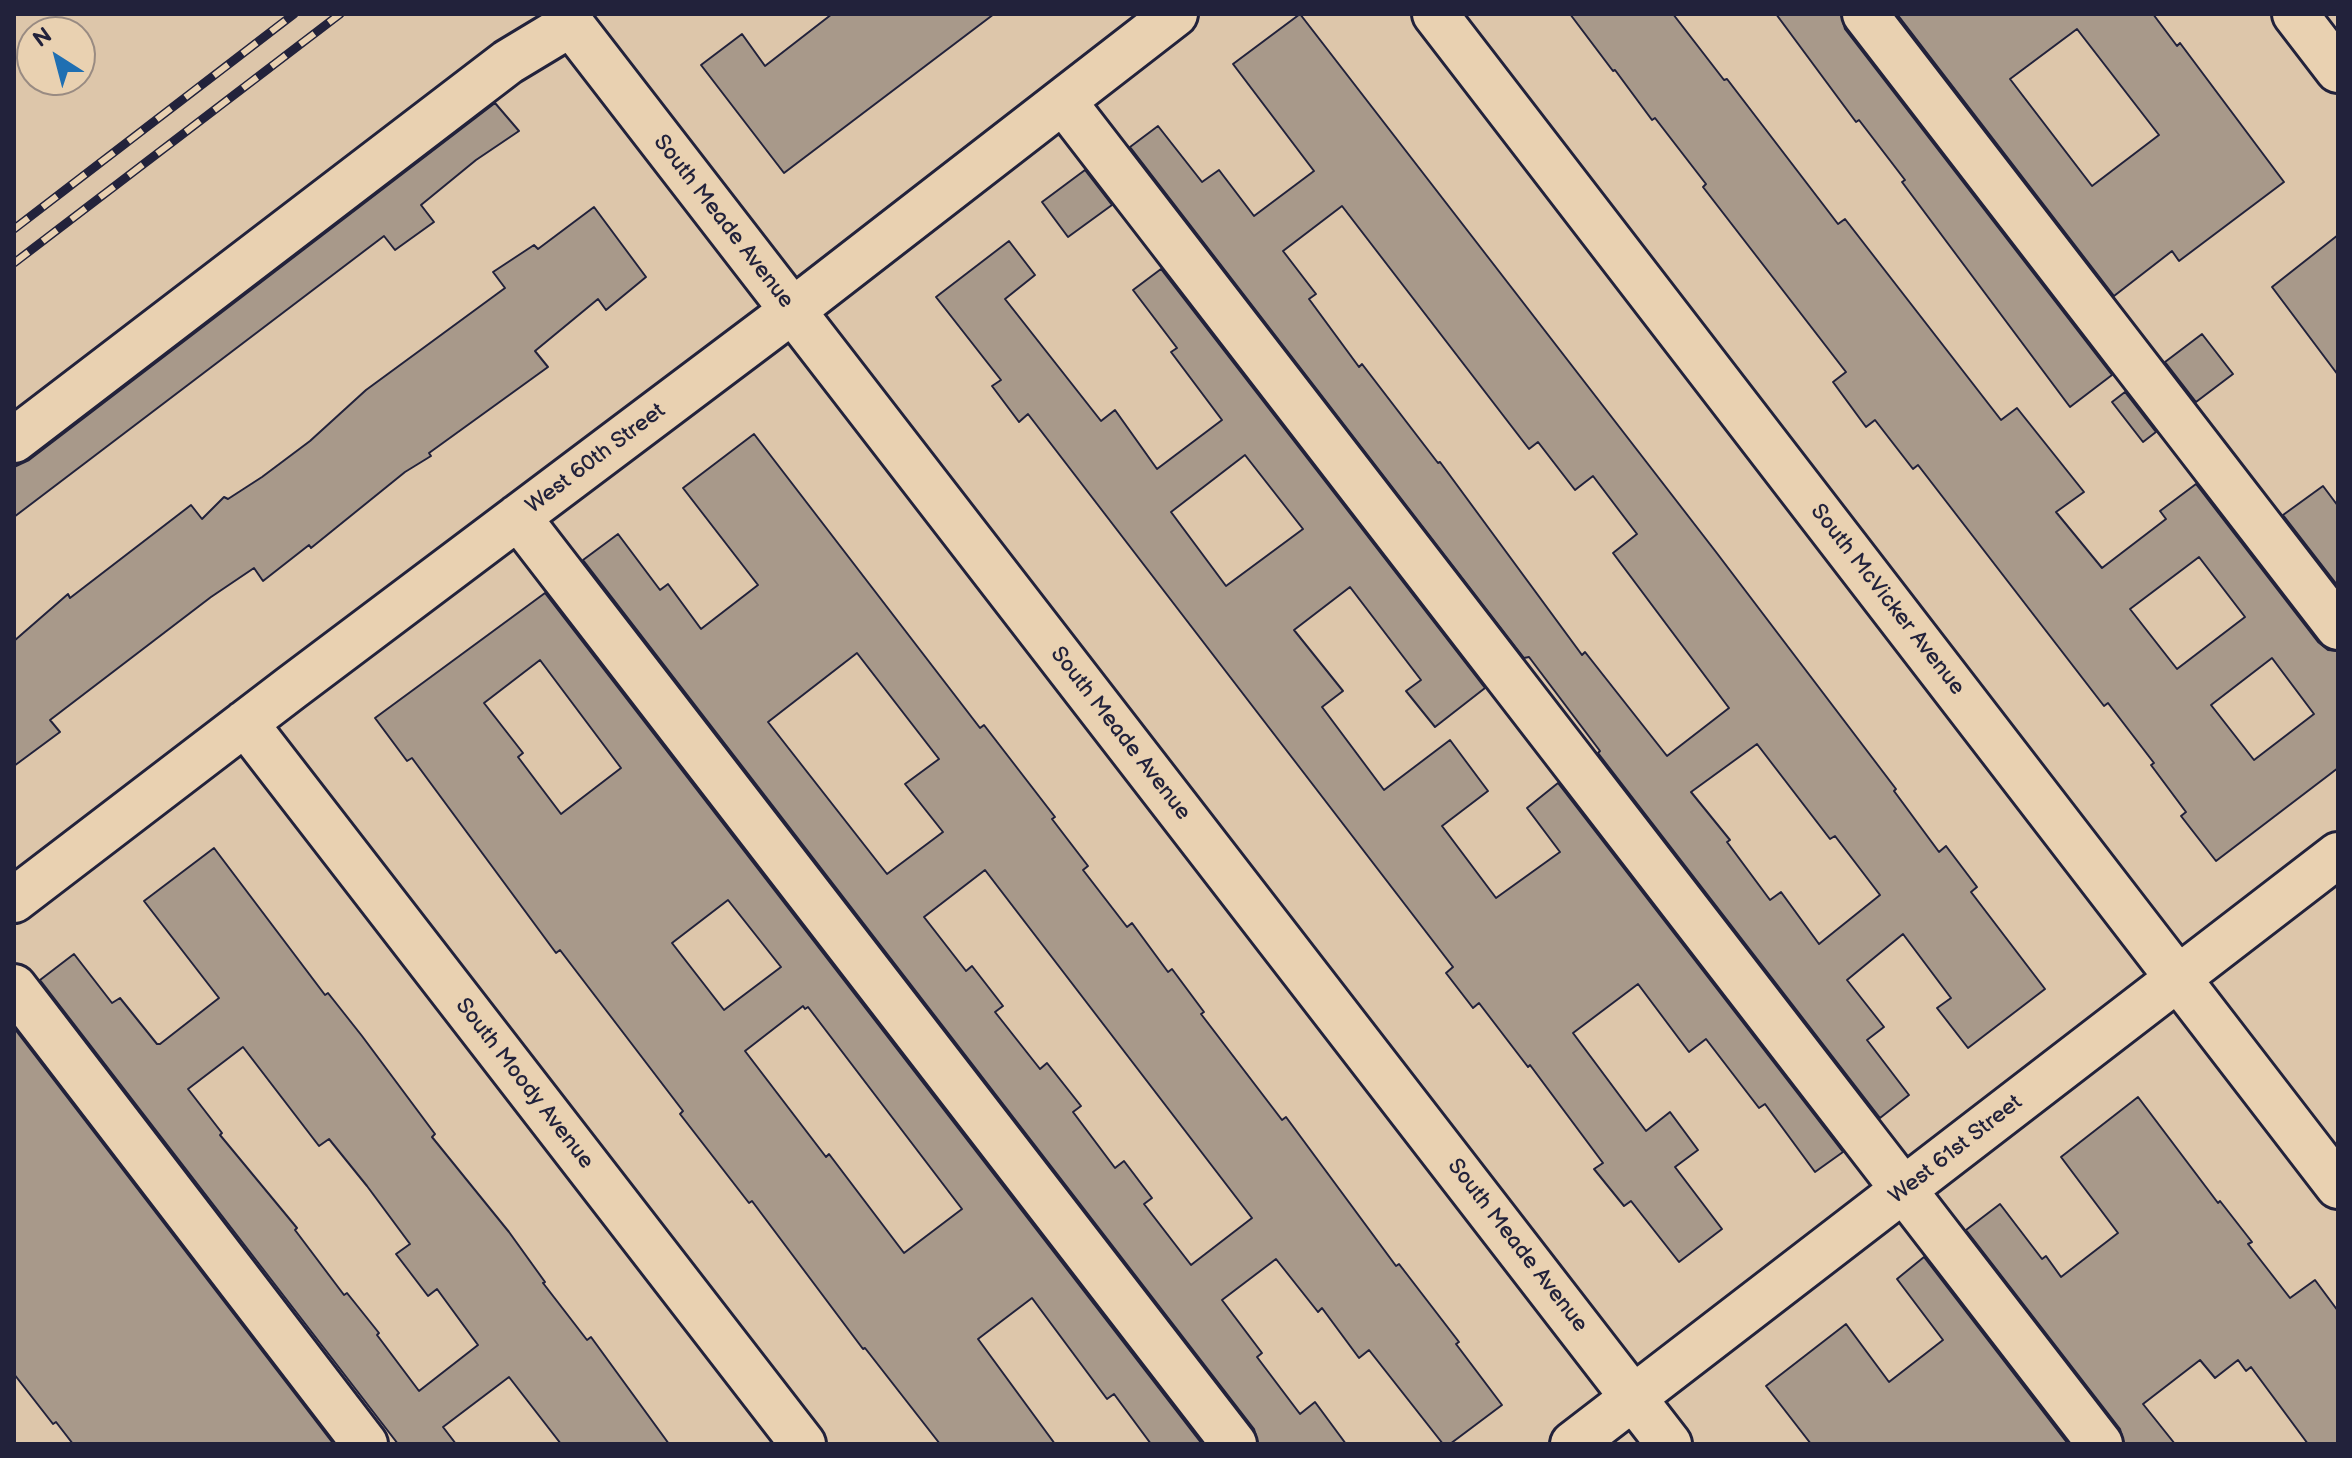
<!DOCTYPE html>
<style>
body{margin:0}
#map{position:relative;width:2352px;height:1458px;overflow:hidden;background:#ddc6aa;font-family:"Balsamiq Sans",sans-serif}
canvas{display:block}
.frame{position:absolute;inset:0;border:16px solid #22223b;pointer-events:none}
.north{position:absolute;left:16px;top:16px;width:80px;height:80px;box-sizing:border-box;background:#e9d1b1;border:2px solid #998b82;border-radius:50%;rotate:324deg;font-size:22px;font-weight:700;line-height:32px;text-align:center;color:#22223b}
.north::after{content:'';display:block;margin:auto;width:28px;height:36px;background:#1f6fb2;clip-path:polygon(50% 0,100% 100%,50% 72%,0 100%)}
</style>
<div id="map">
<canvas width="2352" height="1458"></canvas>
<div class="frame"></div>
<div class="north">N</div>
</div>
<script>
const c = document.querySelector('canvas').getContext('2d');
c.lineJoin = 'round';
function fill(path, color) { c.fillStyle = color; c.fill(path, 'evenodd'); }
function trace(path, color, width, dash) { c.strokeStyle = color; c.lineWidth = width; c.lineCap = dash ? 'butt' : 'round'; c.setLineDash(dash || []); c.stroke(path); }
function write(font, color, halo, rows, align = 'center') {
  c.font = font + ' "Balsamiq Sans",sans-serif'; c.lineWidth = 6; c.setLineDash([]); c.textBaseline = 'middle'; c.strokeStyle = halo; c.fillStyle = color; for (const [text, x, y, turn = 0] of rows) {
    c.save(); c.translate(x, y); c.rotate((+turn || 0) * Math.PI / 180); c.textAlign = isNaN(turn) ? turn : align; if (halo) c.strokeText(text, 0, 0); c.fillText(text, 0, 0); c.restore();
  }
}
const building = new Path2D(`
 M 832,14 L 994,14 L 784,173 L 701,65 L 742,34 L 765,66 Z
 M 1300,14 L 1716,552 L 1896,789 L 1894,791 L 1939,852 L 1946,846 L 1977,887 L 1971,892 L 2045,989 L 1968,1048 L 1937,1008 L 1951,998 L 1903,934 L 1847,980 L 1884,1027 L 1867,1040 L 1909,1095 L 1880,1118 L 1598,753 L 1600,751 L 1529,657 L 1524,658 L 1130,147 L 1158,126 L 1202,182 L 1219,170 L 1254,216 L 1314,171 L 1233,64 ZM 1342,206 L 1529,449 L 1538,442 L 1575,490 L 1593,476 L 1637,534 L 1613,553 L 1729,708 L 1667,756 L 1585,652 L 1582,655 L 1440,462 L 1438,463 L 1362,364 L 1359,367 L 1309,299 L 1316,294 L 1283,251 ZM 1757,744 L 1830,839 L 1835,836 L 1880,895 L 1819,944 L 1781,892 L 1770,900 L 1727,842 L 1730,840 L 1691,792 Z
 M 1570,14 L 1673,14 L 1724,80 L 1727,79 L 1838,224 L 1845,219 L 2001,420 L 2017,408 L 2084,492 L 2056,512 L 2102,568 L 2166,519 L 2160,511 L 2196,484 L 2318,642 L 2328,650 L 2338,651 L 2338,768 L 2216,861 L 2181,816 L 2186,812 L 2151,765 L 2154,763 L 2108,703 L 2104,706 L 1918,465 L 1913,469 L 1875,420 L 1866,427 L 1833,382 L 1846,372 L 1703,187 L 1706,184 L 1655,118 L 1652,120 L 1615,70 L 1613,71 ZM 2199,557 L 2245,617 L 2177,669 L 2130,609 ZM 2272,658 L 2314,714 L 2254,760 L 2211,705 Z
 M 1776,14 L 1841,14 L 1845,29 L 2112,375 L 2070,407 L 1902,182 L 1905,180 L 1859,120 L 1856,122 Z
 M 1897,14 L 2153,14 L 2177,46 L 2180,43 L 2284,182 L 2179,261 L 2172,251 L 2114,296 ZM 2077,29 L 2159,135 L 2092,186 L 2010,79 Z
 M 495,103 L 519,131 L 476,160 L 421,205 L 434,222 L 395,250 L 384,236 L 14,517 L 14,467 L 29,460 Z
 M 1085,170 L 1112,205 L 1068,237 L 1042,202 Z
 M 594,207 L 646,277 L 606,310 L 598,299 L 535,351 L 548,367 L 429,453 L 431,456 L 405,472 L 311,548 L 309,545 L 263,581 L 254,568 L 211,597 L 50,720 L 60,732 L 14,766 L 14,641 L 68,594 L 70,598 L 191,505 L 202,519 L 224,497 L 228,499 L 262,477 L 310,441 L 366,390 L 505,288 L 493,272 L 534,245 L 538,249 Z
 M 2338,235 L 2338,375 L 2272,287 Z
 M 1009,241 L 1035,275 L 1005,299 L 1101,421 L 1115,410 L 1157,469 L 1222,420 L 1171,352 L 1177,348 L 1133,290 L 1161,269 L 1485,688 L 1435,727 L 1406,691 L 1421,680 L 1350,587 L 1294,630 L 1343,691 L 1322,707 L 1384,790 L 1450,740 L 1488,791 L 1442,826 L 1496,898 L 1560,852 L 1527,808 L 1558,783 L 1843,1152 L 1815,1172 L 1765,1104 L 1759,1108 L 1706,1039 L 1689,1052 L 1638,984 L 1573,1033 L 1646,1131 L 1670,1112 L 1698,1150 L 1675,1167 L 1722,1229 L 1679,1262 L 1631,1201 L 1624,1206 L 1594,1169 L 1603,1163 L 1530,1065 L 1528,1067 L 1479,1003 L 1473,1008 L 1446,973 L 1453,967 L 1028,414 L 1019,422 L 992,386 L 1001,380 L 936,297 ZM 1245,455 L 1303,529 L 1226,586 L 1171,512 Z
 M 2202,334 L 2233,374 L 2196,402 L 2165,362 Z
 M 2125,392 L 2156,432 L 2143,442 L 2112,402 Z
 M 754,434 L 980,728 L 984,725 L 1055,817 L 1052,819 L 1088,866 L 1083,870 L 1127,927 L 1132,923 L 1168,972 L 1172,969 L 1204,1012 L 1201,1014 L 1282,1120 L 1286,1117 L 1396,1266 L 1399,1264 L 1459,1342 L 1456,1344 L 1502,1405 L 1450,1444 L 1443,1444 L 1369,1350 L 1359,1358 L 1322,1308 L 1318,1312 L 1276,1259 L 1222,1300 L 1262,1353 L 1257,1357 L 1300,1414 L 1315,1402 L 1346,1444 L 1258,1444 L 1254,1429 L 583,560 L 618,534 L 660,590 L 668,584 L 701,629 L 758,585 L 683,488 ZM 857,653 L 939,759 L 905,784 L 943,832 L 887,874 L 768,722 ZM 985,870 L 1252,1218 L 1191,1265 L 1144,1204 L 1152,1198 L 1124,1161 L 1115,1168 L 1073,1112 L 1081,1106 L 1047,1063 L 1040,1069 L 995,1012 L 1003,1006 L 972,966 L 966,971 L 924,917 Z
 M 2323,486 L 2338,506 L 2338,586 L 2283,515 Z
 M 545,593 L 1202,1444 L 1151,1444 L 1114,1394 L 1107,1399 L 1032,1298 L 978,1339 L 1055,1444 L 940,1444 L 865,1348 L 863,1349 L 752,1201 L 749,1203 L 680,1114 L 683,1111 L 560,950 L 556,953 L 412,758 L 407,761 L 375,718 ZM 540,660 L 621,768 L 561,814 L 518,757 L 523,753 L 484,703 ZM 728,900 L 781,967 L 724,1010 L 672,943 ZM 803,1006 L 805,1009 L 808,1007 L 962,1209 L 904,1253 L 829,1154 L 826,1157 L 745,1051 Z
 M 214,848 L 325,995 L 328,993 L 362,1036 L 435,1134 L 432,1137 L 509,1232 L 545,1282 L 543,1283 L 587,1340 L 591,1337 L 669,1444 L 561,1444 L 509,1377 L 443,1427 L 456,1444 L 398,1444 L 40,980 L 74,954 L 112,1003 L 120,998 L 157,1044 L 160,1044 L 219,998 L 144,901 ZM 243,1047 L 319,1146 L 329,1139 L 367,1186 L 410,1244 L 396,1254 L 428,1296 L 437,1289 L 478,1345 L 419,1391 L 377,1335 L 379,1333 L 347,1293 L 344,1295 L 295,1230 L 297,1228 L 220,1135 L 222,1133 L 188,1089 Z
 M 14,1028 L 332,1442 L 329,1444 L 73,1444 L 56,1422 L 53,1424 L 14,1374 Z
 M 2138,1097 L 2218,1203 L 2220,1201 L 2252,1242 L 2248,1244 L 2290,1298 L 2315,1280 L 2338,1311 L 2338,1444 L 2308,1444 L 2251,1367 L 2246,1371 L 2238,1360 L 2215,1378 L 2200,1360 L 2143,1404 L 2175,1444 L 2124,1444 L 2120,1429 L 1966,1230 L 2000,1204 L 2042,1259 L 2046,1256 L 2061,1277 L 2118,1233 L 2061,1157 Z
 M 1924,1257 L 2068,1444 L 1811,1444 L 1766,1386 L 1846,1324 L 1889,1382 L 1943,1340 L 1897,1279 Z`);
fill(building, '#a8998a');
trace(building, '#22223b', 2);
const minor = new Path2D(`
 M 1435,14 L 2338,1186
 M 1865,14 L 2338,627
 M 2295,14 L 2338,70
 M 1063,101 L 2100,1444
 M 14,440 L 508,62 L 571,24 L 1669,1444
 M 518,517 L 1234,1444
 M 245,723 L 803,1444
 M 14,900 L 291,688 L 792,311 L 1175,14
 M 14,987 L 365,1444
 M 1573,1444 L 2338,855`);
trace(minor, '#22223b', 50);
trace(minor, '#e9d1b1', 44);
const rail = new Path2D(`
 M 14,229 L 294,14
 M 14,263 L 340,14`);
trace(rail, '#22223b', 9);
trace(rail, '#e9d1b1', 6, [18]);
write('22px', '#22223b', '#e9d1b1', [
 ["South Meade Avenue",723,222,52],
 ["West 60th Street",596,459,-37],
 ["South McVicker Avenue",1887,600,52],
 ["South Meade Avenue",1120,734,52],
 ["South Moody Avenue",524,1084,52],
 ["West 61st Street",1956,1150,-38],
 ["South Meade Avenue",1517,1246,52]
]);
</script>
